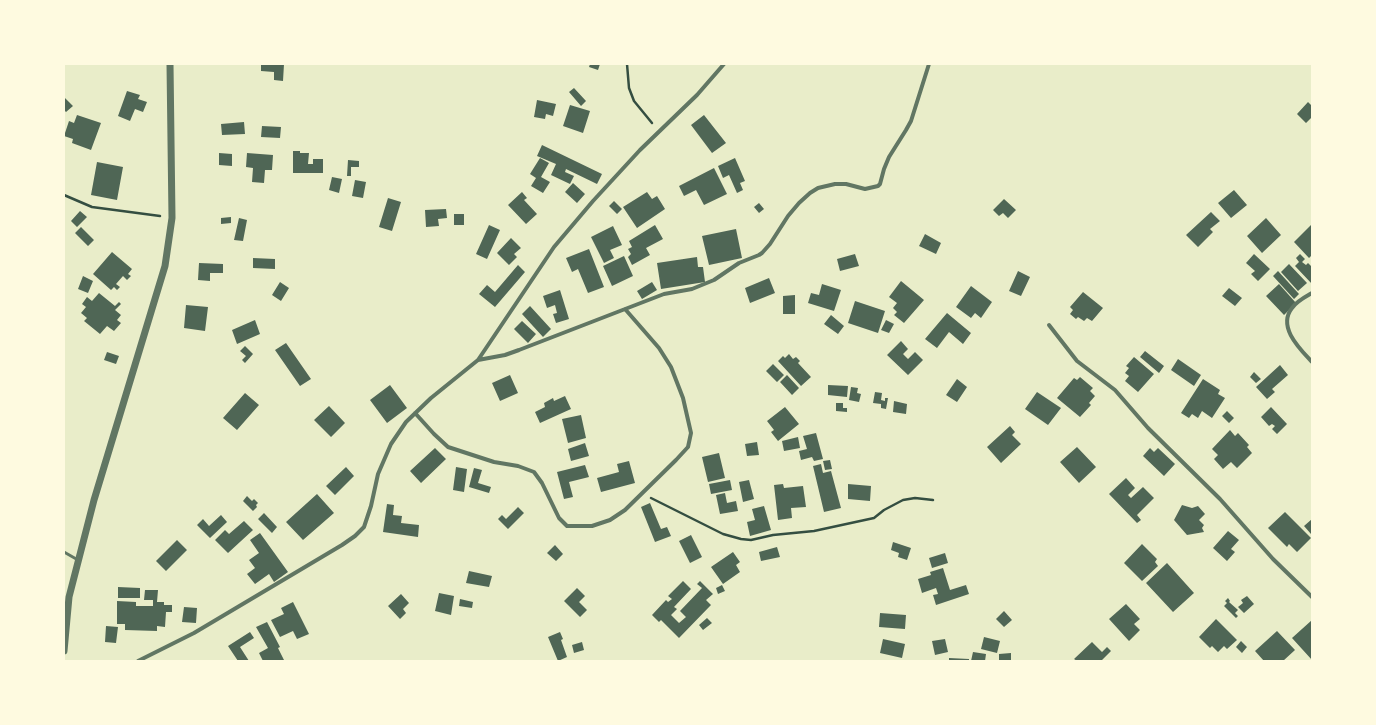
<!DOCTYPE html>
<style>
body{margin:0}
#map{position:relative;width:1376px;height:725px;overflow:hidden;background:#e9edc9;font-family:"Public Sans",sans-serif}
canvas{display:block}
.frame{position:absolute;inset:0;border:65px solid #fefae0;pointer-events:none}
</style>
<div id="map">
<canvas width="1376" height="725"></canvas>
<div class="frame"></div>
</div>
<script>
const c = document.querySelector('canvas').getContext('2d');
c.lineJoin = 'round';
function fill(path, color) { c.fillStyle = color; c.fill(path, 'evenodd'); }
function trace(path, color, width, dash) { c.strokeStyle = color; c.lineWidth = width; c.lineCap = dash ? 'butt' : 'round'; c.setLineDash(dash || []); c.stroke(path); }
fill(new Path2D(`
 M 261,64 L 284,64 L 283,81 L 274,80 L 274,72 L 261,71 Z
 M 590,64 L 600,64 L 598,70 L 589,67 Z
 M 574,88 L 586,101 L 581,106 L 569,92 Z
 M 127,91 L 140,95 L 138,99 L 147,102 L 143,112 L 135,109 L 130,121 L 118,116 Z
 M 64,97 L 73,106 L 66,112 L 64,110 Z
 M 537,100 L 556,104 L 553,116 L 546,114 L 545,119 L 534,117 Z
 M 1308,102 L 1312,106 L 1312,117 L 1306,123 L 1297,114 Z
 M 570,105 L 590,111 L 583,133 L 563,126 Z
 M 77,115 L 101,123 L 91,150 L 72,143 L 73,139 L 64,136 L 69,121 L 74,123 Z
 M 704,115 L 726,143 L 712,153 L 691,125 Z
 M 244,122 L 245,134 L 222,135 L 221,124 Z
 M 262,126 L 281,127 L 280,138 L 261,137 Z
 M 542,145 L 602,174 L 597,184 L 566,169 L 565,172 L 574,176 L 570,184 L 551,175 L 556,164 L 537,156 Z
 M 293,151 L 300,151 L 300,153 L 309,153 L 308,164 L 313,164 L 313,159 L 323,159 L 323,173 L 293,173 Z
 M 219,153 L 232,154 L 232,166 L 219,165 Z
 M 247,153 L 273,155 L 272,170 L 265,170 L 264,183 L 252,182 L 253,168 L 246,167 Z
 M 540,158 L 549,163 L 541,177 L 550,182 L 543,193 L 531,186 L 536,178 L 530,174 Z
 M 735,158 L 745,181 L 740,183 L 743,190 L 737,193 L 729,175 L 723,178 L 718,166 Z
 M 348,160 L 359,161 L 359,167 L 351,167 L 351,176 L 347,176 Z
 M 97,162 L 123,167 L 117,200 L 91,195 Z
 M 714,168 L 727,194 L 704,205 L 696,190 L 684,196 L 679,186 Z
 M 332,177 L 342,179 L 339,193 L 329,190 Z
 M 355,180 L 366,182 L 363,198 L 352,196 Z
 M 573,183 L 585,194 L 577,203 L 565,192 Z
 M 1234,190 L 1247,205 L 1231,218 L 1218,203 Z
 M 522,192 L 527,198 L 524,200 L 537,214 L 526,224 L 508,205 Z
 M 647,192 L 652,199 L 657,196 L 665,209 L 637,228 L 623,207 Z
 M 388,198 L 401,202 L 392,231 L 379,227 Z
 M 1004,199 L 1016,210 L 1008,218 L 1003,213 L 999,216 L 993,210 Z
 M 614,201 L 622,209 L 617,214 L 609,206 Z
 M 759,203 L 764,209 L 759,213 L 754,207 Z
 M 446,209 L 447,218 L 438,219 L 439,226 L 426,227 L 425,210 Z
 M 80,211 L 87,217 L 77,227 L 71,221 Z
 M 1211,212 L 1220,221 L 1210,229 L 1213,232 L 1198,247 L 1186,235 Z
 M 454,214 L 464,214 L 464,225 L 454,225 Z
 M 231,217 L 231,223 L 221,224 L 221,218 Z
 M 239,218 L 247,220 L 243,241 L 234,240 Z
 M 1266,218 L 1281,235 L 1262,253 L 1247,236 Z
 M 1312,224 L 1312,255 L 1309,258 L 1294,242 Z
 M 489,225 L 500,230 L 487,259 L 476,254 Z
 M 655,225 L 663,239 L 646,248 L 650,255 L 632,265 L 628,257 L 631,254 L 628,249 L 632,247 L 629,241 Z
 M 613,226 L 622,245 L 610,250 L 614,258 L 604,263 L 591,237 Z
 M 81,227 L 94,240 L 88,246 L 75,233 Z
 M 736,229 L 742,258 L 709,265 L 702,236 Z
 M 925,234 L 941,243 L 936,254 L 919,246 Z
 M 511,238 L 521,248 L 514,254 L 517,257 L 509,265 L 497,253 Z
 M 589,249 L 604,287 L 588,293 L 578,269 L 572,272 L 566,258 Z
 M 112,252 L 132,269 L 128,274 L 131,276 L 127,280 L 123,276 L 116,284 L 120,287 L 117,290 L 114,287 L 111,290 L 93,274 Z
 M 855,254 L 859,266 L 840,271 L 837,259 Z
 M 1254,254 L 1270,269 L 1258,281 L 1251,274 L 1255,271 L 1246,263 Z
 M 1300,254 L 1305,259 L 1302,262 L 1306,265 L 1308,263 L 1312,267 L 1312,284 L 1295,266 L 1299,262 L 1296,258 Z
 M 624,256 L 633,276 L 612,286 L 603,266 Z
 M 697,257 L 698,267 L 703,267 L 705,282 L 661,289 L 657,263 Z
 M 253,258 L 275,259 L 275,269 L 253,268 Z
 M 199,263 L 223,264 L 223,273 L 210,273 L 210,281 L 198,280 Z
 M 1289,264 L 1307,283 L 1298,291 L 1281,272 Z
 M 518,265 L 525,272 L 495,307 L 479,294 L 487,285 L 495,292 Z
 M 1018,271 L 1030,277 L 1021,296 L 1009,291 Z
 M 1278,271 L 1299,294 L 1294,299 L 1273,276 Z
 M 83,276 L 93,281 L 88,293 L 78,289 Z
 M 769,278 L 775,293 L 750,303 L 745,288 Z
 M 901,281 L 924,300 L 904,323 L 894,315 L 897,312 L 893,308 L 897,303 L 889,297 Z
 M 280,282 L 289,288 L 281,301 L 272,295 Z
 M 652,282 L 657,290 L 642,299 L 637,291 Z
 M 822,284 L 841,290 L 834,311 L 808,303 L 811,293 L 819,295 Z
 M 1279,284 L 1296,303 L 1284,315 L 1266,296 Z
 M 971,286 L 992,302 L 981,318 L 975,313 L 971,318 L 956,307 Z
 M 1229,288 L 1242,298 L 1235,306 L 1222,296 Z
 M 560,290 L 569,319 L 556,323 L 553,314 L 557,313 L 555,305 L 547,308 L 543,296 Z
 M 1083,292 L 1103,308 L 1092,321 L 1087,318 L 1084,321 L 1078,317 L 1076,319 L 1070,314 L 1073,310 L 1070,307 Z
 M 99,293 L 115,306 L 119,302 L 121,304 L 115,310 L 121,315 L 117,320 L 121,323 L 114,331 L 107,326 L 100,334 L 84,321 L 87,318 L 81,313 L 86,307 L 82,304 L 87,297 L 92,301 Z
 M 795,295 L 795,314 L 783,314 L 783,296 Z
 M 855,301 L 885,311 L 878,333 L 848,323 Z
 M 186,305 L 208,307 L 205,331 L 184,328 Z
 M 530,306 L 551,329 L 543,337 L 522,314 Z
 M 947,313 L 971,333 L 963,344 L 949,332 L 937,348 L 925,339 Z
 M 831,315 L 844,326 L 838,334 L 824,324 Z
 M 255,320 L 260,334 L 237,344 L 232,330 Z
 M 886,320 L 894,324 L 889,333 L 881,330 Z
 M 522,321 L 536,334 L 528,343 L 514,329 Z
 M 901,341 L 908,349 L 903,354 L 908,359 L 915,352 L 923,360 L 908,375 L 887,355 Z
 M 286,343 L 311,379 L 300,386 L 275,350 Z
 M 245,346 L 253,354 L 245,363 L 242,360 L 246,356 L 240,351 Z
 M 1145,351 L 1164,366 L 1159,373 L 1140,357 Z
 M 107,352 L 119,356 L 116,364 L 104,360 Z
 M 789,354 L 793,359 L 796,357 L 800,361 L 798,363 L 811,377 L 801,386 L 778,361 L 783,356 L 785,358 Z
 M 1134,357 L 1154,374 L 1138,392 L 1125,381 L 1129,376 L 1125,373 L 1129,368 L 1126,366 Z
 M 1178,359 L 1201,375 L 1194,386 L 1171,370 Z
 M 773,364 L 784,375 L 777,382 L 766,371 Z
 M 1280,365 L 1288,375 L 1272,389 L 1275,392 L 1267,399 L 1256,387 Z
 M 1254,372 L 1261,379 L 1256,383 L 1250,377 Z
 M 510,375 L 518,393 L 500,401 L 492,383 Z
 M 787,375 L 799,388 L 792,395 L 780,382 Z
 M 1080,377 L 1093,388 L 1090,391 L 1095,396 L 1089,403 L 1091,405 L 1080,417 L 1057,398 L 1074,378 L 1077,380 Z
 M 957,379 L 967,387 L 957,402 L 946,395 Z
 M 1203,379 L 1220,390 L 1218,394 L 1225,398 L 1212,418 L 1202,411 L 1198,418 L 1192,414 L 1189,418 L 1181,413 Z
 M 390,385 L 407,408 L 387,423 L 370,400 Z
 M 828,385 L 848,386 L 847,397 L 828,395 Z
 M 851,387 L 858,388 L 857,393 L 861,394 L 859,402 L 849,400 Z
 M 875,392 L 882,393 L 881,400 L 885,401 L 885,398 L 888,398 L 886,409 L 881,408 L 881,404 L 873,403 Z
 M 1037,392 L 1061,408 L 1048,425 L 1025,409 Z
 M 245,393 L 259,405 L 237,430 L 223,418 Z
 M 565,396 L 571,409 L 540,423 L 535,412 L 545,407 L 544,403 L 553,398 L 554,401 Z
 M 894,401 L 907,404 L 906,414 L 893,412 Z
 M 836,403 L 843,403 L 843,408 L 847,408 L 847,412 L 836,411 Z
 M 329,406 L 345,423 L 331,437 L 314,420 Z
 M 785,407 L 799,424 L 778,441 L 771,432 L 774,430 L 767,421 Z
 M 1271,407 L 1287,424 L 1277,434 L 1272,429 L 1275,426 L 1272,424 L 1269,426 L 1261,417 Z
 M 1227,411 L 1234,418 L 1229,423 L 1222,416 Z
 M 581,415 L 586,438 L 568,443 L 562,419 Z
 M 1010,426 L 1015,432 L 1012,435 L 1021,444 L 1001,463 L 987,447 Z
 M 1230,430 L 1235,436 L 1238,433 L 1249,445 L 1247,447 L 1252,453 L 1237,468 L 1231,462 L 1223,469 L 1214,459 L 1218,455 L 1212,449 Z
 M 816,433 L 823,459 L 814,461 L 812,457 L 801,460 L 799,451 L 807,449 L 803,436 Z
 M 798,437 L 800,448 L 784,451 L 782,441 Z
 M 757,442 L 759,455 L 747,456 L 745,444 Z
 M 585,443 L 589,456 L 571,461 L 568,449 Z
 M 1077,447 L 1096,467 L 1079,483 L 1060,462 Z
 M 435,448 L 446,459 L 421,483 L 410,471 Z
 M 1150,448 L 1154,452 L 1158,448 L 1175,464 L 1164,476 L 1143,456 Z
 M 719,453 L 725,478 L 708,482 L 702,457 Z
 M 830,460 L 832,469 L 825,470 L 823,461 Z
 M 629,461 L 635,483 L 601,492 L 597,478 L 619,472 L 617,464 Z
 M 821,464 L 823,473 L 831,471 L 841,508 L 824,512 L 813,466 Z
 M 585,465 L 589,477 L 569,482 L 573,497 L 564,499 L 557,472 Z
 M 346,467 L 354,476 L 335,495 L 326,486 Z
 M 456,467 L 467,469 L 464,492 L 453,490 Z
 M 474,468 L 482,470 L 478,483 L 491,487 L 489,493 L 469,487 Z
 M 1126,478 L 1135,488 L 1128,495 L 1131,498 L 1143,487 L 1154,498 L 1137,515 L 1141,520 L 1137,523 L 1109,494 Z
 M 730,480 L 732,490 L 711,494 L 709,484 Z
 M 749,480 L 754,499 L 743,502 L 739,482 Z
 M 783,484 L 784,488 L 803,486 L 806,507 L 791,508 L 792,518 L 778,520 L 774,485 Z
 M 848,484 L 871,486 L 870,501 L 848,499 Z
 M 725,493 L 727,503 L 736,501 L 738,511 L 720,514 L 716,495 Z
 M 317,494 L 334,513 L 303,540 L 286,522 Z
 M 247,496 L 252,501 L 254,499 L 258,503 L 256,505 L 257,507 L 253,511 L 243,501 Z
 M 650,503 L 661,529 L 667,527 L 671,536 L 655,542 L 641,507 Z
 M 387,504 L 394,505 L 393,515 L 402,516 L 401,523 L 419,525 L 418,537 L 383,532 Z
 M 1182,505 L 1192,508 L 1198,506 L 1205,514 L 1199,520 L 1204,525 L 1202,528 L 1204,532 L 1187,535 L 1174,520 Z
 M 764,506 L 771,530 L 750,536 L 747,522 L 755,520 L 752,509 Z
 M 518,507 L 524,513 L 508,529 L 498,519 L 502,515 L 506,519 Z
 M 1285,512 L 1311,538 L 1297,552 L 1289,544 L 1287,547 L 1268,528 Z
 M 264,513 L 277,527 L 272,533 L 258,519 Z
 M 221,515 L 227,522 L 210,538 L 197,525 L 203,519 L 209,526 Z
 M 1312,519 L 1312,532 L 1311,534 L 1304,526 Z
 M 244,521 L 253,530 L 228,553 L 215,540 L 225,530 L 229,534 Z
 M 1228,531 L 1239,540 L 1231,549 L 1235,552 L 1227,561 L 1213,548 Z
 M 260,533 L 288,572 L 274,582 L 269,574 L 255,584 L 247,574 L 255,568 L 249,560 L 259,553 L 250,540 Z
 M 691,535 L 702,557 L 690,563 L 679,541 Z
 M 177,540 L 187,550 L 166,571 L 156,561 Z
 M 893,542 L 911,548 L 907,560 L 898,557 L 899,553 L 891,550 Z
 M 1142,544 L 1157,559 L 1155,562 L 1158,566 L 1142,581 L 1124,563 Z
 M 555,545 L 563,554 L 556,561 L 547,553 Z
 M 777,547 L 780,557 L 761,561 L 759,552 Z
 M 733,552 L 740,562 L 736,565 L 740,572 L 723,584 L 711,567 Z
 M 945,553 L 948,563 L 932,568 L 929,558 Z
 M 1167,563 L 1194,593 L 1173,612 L 1146,583 Z
 M 943,568 L 950,590 L 966,585 L 969,594 L 936,605 L 933,595 L 938,594 L 936,588 L 922,593 L 918,579 L 931,575 L 930,572 Z
 M 469,571 L 492,576 L 489,587 L 466,583 Z
 M 683,581 L 691,589 L 674,607 L 677,609 L 671,615 L 679,623 L 686,617 L 680,611 L 702,588 L 697,584 L 700,581 L 713,594 L 706,600 L 711,605 L 679,638 L 661,620 L 659,622 L 652,615 L 666,600 L 668,602 L 672,599 L 668,596 Z
 M 722,585 L 725,591 L 718,594 L 716,588 Z
 M 118,587 L 140,588 L 140,598 L 118,598 Z
 M 577,588 L 585,596 L 579,602 L 587,610 L 580,617 L 564,601 Z
 M 145,590 L 158,590 L 157,602 L 164,602 L 164,605 L 172,605 L 172,612 L 166,612 L 165,627 L 157,626 L 157,631 L 125,630 L 125,624 L 117,624 L 117,601 L 136,602 L 136,606 L 153,606 L 153,600 L 144,600 Z
 M 439,593 L 454,596 L 451,615 L 435,611 Z
 M 401,594 L 409,603 L 403,609 L 406,613 L 400,619 L 388,606 Z
 M 1247,596 L 1254,604 L 1244,613 L 1238,607 L 1243,603 L 1241,600 Z
 M 1228,598 L 1230,601 L 1229,602 L 1238,610 L 1235,613 L 1238,616 L 1236,618 L 1224,606 L 1227,603 L 1225,601 Z
 M 460,599 L 473,602 L 472,608 L 459,606 Z
 M 293,602 L 309,634 L 297,639 L 293,631 L 280,637 L 271,620 L 284,614 L 281,608 Z
 M 1126,604 L 1140,619 L 1134,624 L 1140,630 L 1129,641 L 1109,619 Z
 M 184,607 L 197,608 L 196,623 L 182,622 Z
 M 1004,611 L 1012,620 L 1004,627 L 996,619 Z
 M 880,613 L 906,615 L 905,629 L 879,627 Z
 M 707,618 L 712,623 L 703,630 L 699,625 Z
 M 1216,619 L 1237,640 L 1227,649 L 1224,646 L 1218,652 L 1212,646 L 1210,648 L 1199,637 Z
 M 1312,620 L 1312,660 L 1292,638 Z
 M 267,622 L 280,647 L 278,648 L 284,660 L 282,661 L 263,661 L 259,653 L 268,648 L 256,627 Z
 M 106,626 L 118,627 L 116,643 L 105,642 Z
 M 1277,631 L 1295,650 L 1283,661 L 1264,661 L 1255,651 Z
 M 250,632 L 254,638 L 240,647 L 249,661 L 238,661 L 228,646 Z
 M 560,632 L 563,639 L 561,640 L 567,657 L 558,661 L 548,637 Z
 M 984,637 L 1000,641 L 997,653 L 981,649 Z
 M 883,639 L 905,644 L 902,658 L 880,653 Z
 M 945,639 L 948,652 L 935,655 L 932,641 Z
 M 1241,641 L 1247,647 L 1242,653 L 1236,647 Z
 M 582,642 L 584,650 L 574,653 L 572,645 Z
 M 1092,642 L 1102,652 L 1107,647 L 1111,651 L 1101,661 L 1077,661 L 1074,659 Z
 M 973,652 L 986,654 L 985,661 L 971,661 Z
 M 1011,653 L 1011,661 L 999,661 L 999,654 Z
 M 949,658 L 969,659 L 969,661 L 949,661 Z`), '#4f6655');
trace(new Path2D(`
 M 627,64 L 629,88 L 634,101 L 652,123
 M 64,195 L 92,207 L 160,216
 M 651,498 L 723,534 L 741,539 L 751,540 L 773,535 L 814,531 L 874,518 L 884,510 L 903,500 L 915,498 L 933,500`), '#344e41', 2.5);
trace(new Path2D(`
 M 64,552 L 78,560`), '#617663', 3);
trace(new Path2D(`
 M 1312,293 C 1305,297 1297,301 1292,308 C 1277,327 1300,349 1312,362
 M 1049,325 L 1077,361 L 1115,390 L 1148,428 L 1220,499 L 1273,559 L 1312,597
 M 478,360 L 505,355 L 519,350 L 664,294 L 692,289 L 714,280 L 739,263 L 759,255 L 762,253 L 770,244 L 788,216 L 799,203 L 810,193 L 818,188 L 835,184 L 846,184 L 865,189 L 878,186 L 880,184 L 884,169 L 889,157 L 906,130 L 911,121 L 929,64
 M 415,413 L 434,434 L 448,447 L 494,462 L 518,466 L 534,472 L 542,483 L 559,518 L 567,526 L 592,526 L 610,520 L 625,510 L 676,460 L 688,447 L 691,433 L 683,398 L 671,367 L 659,348 L 625,309
 M 138,661 L 194,633 L 342,545 L 355,536 L 364,527 L 371,506 L 378,474 L 391,444 L 406,422 L 431,398 L 478,360 L 554,247 L 593,201 L 640,150 L 697,95 L 724,64`), '#617663', 4);
trace(new Path2D(`
 M 64,651 L 69,597 L 94,500 L 165,266 L 172,218 L 170,64`), '#617663', 7);
</script>
